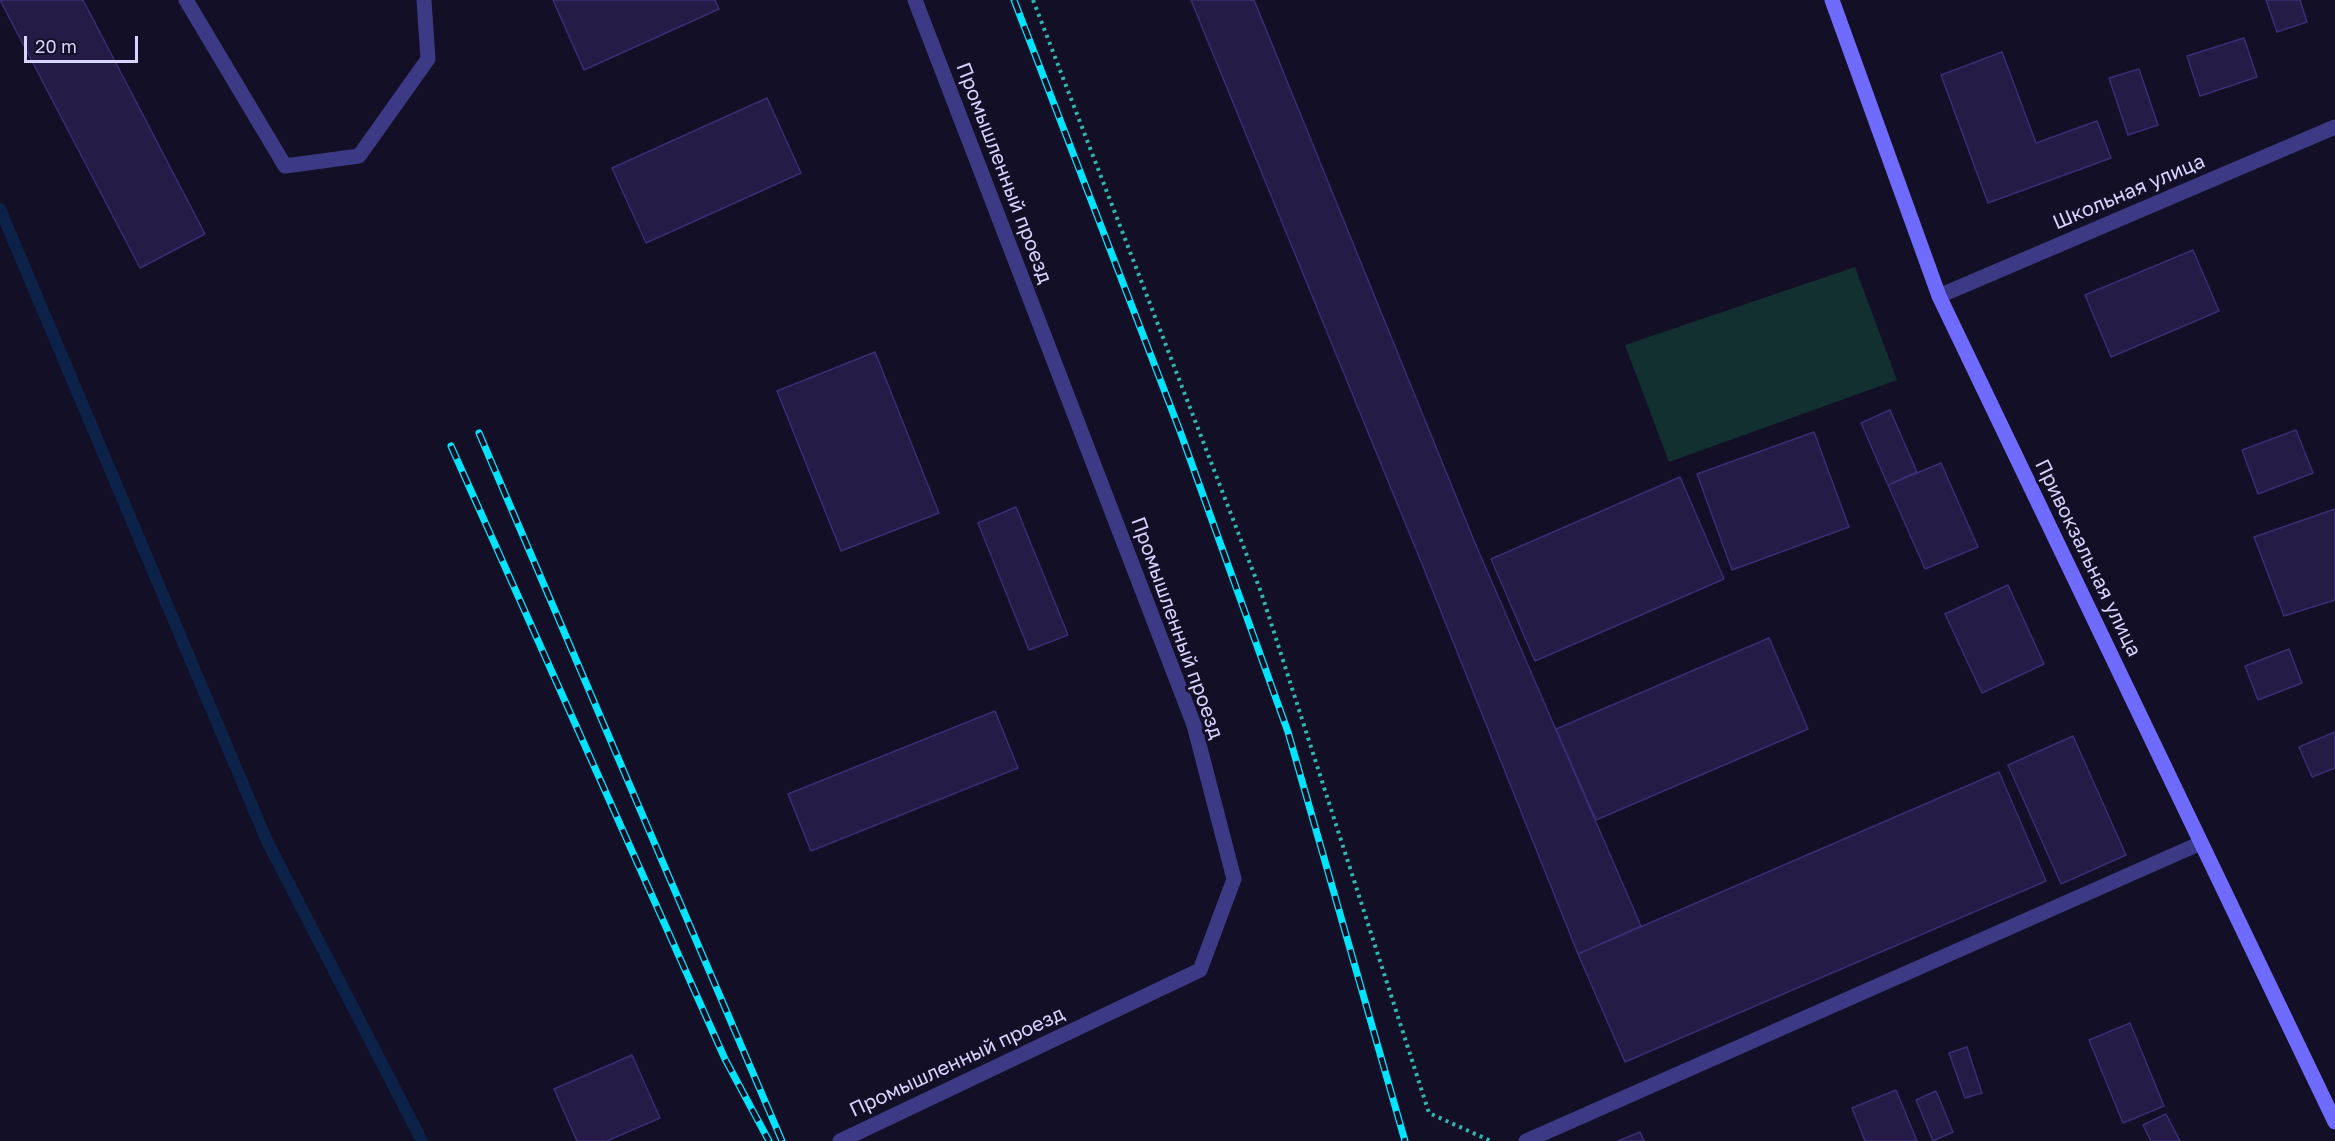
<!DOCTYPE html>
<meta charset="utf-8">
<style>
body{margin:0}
#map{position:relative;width:2335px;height:1141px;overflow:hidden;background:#130f26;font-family:"Golos Text",sans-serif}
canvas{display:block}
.scale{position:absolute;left:24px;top:36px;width:114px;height:27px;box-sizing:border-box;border:3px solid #d9d4ff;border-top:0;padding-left:8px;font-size:18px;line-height:21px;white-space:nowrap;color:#d9d4ff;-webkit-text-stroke:4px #130f26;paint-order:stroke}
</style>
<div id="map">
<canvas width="2335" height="1141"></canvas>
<div class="scale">20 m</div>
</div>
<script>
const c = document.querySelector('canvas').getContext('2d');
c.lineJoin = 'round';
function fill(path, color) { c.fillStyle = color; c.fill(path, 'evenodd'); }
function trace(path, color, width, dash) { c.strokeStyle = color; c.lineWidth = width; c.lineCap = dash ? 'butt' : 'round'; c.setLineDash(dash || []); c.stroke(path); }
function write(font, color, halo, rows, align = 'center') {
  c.font = font + ' "Golos Text",sans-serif'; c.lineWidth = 6; c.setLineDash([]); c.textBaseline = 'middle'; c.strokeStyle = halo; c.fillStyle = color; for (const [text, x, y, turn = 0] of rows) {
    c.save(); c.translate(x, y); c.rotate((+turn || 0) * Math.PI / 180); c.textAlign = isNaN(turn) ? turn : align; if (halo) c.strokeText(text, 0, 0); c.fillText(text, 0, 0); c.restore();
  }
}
fill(new Path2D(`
 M 1855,267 L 1897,380 L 1669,462 L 1625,345 Z`), '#12302f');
trace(new Path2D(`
 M 0,209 L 267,841 L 422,1141`), '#0c2248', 12);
const building = new Path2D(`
 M 0,0 L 83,0 L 205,234 L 140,268 Z
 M 553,0 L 715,0 L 719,9 L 584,70 Z
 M 1191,0 L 1254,0 L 1475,543 L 1641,926 L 1578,954 L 1422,564 Z
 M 2266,0 L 2300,0 L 2307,22 L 2277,32 Z
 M 2244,38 L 2257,77 L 2200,96 L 2187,56 Z
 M 2002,52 L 2036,143 L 2097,121 L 2111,158 L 1988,203 L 1941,75 Z
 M 2139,69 L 2158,125 L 2128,135 L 2109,78 Z
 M 767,98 L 801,173 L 646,243 L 612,168 Z
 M 2193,250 L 2219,311 L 2111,357 L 2085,295 Z
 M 875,352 L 939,513 L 841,551 L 777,391 Z
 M 1890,410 L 1917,472 L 1888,485 L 1861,423 Z
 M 2296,430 L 2313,473 L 2258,494 L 2242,450 Z
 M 1814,432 L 1849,527 L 1732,570 L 1697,474 Z
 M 1941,463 L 1978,547 L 1925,569 L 1888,485 Z
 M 1680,477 L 1724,579 L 1535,661 L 1491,559 Z
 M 1016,507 L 1068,635 L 1029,650 L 978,523 Z
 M 2335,509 L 2335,600 L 2284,616 L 2254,537 Z
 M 2008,585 L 2044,664 L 1982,693 L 1945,614 Z
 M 1769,638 L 1808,729 L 1596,820 L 1556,729 Z
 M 2289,649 L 2302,683 L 2258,700 L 2245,666 Z
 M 995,711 L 1018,768 L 811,851 L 788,794 Z
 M 2335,732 L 2335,768 L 2312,777 L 2299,747 Z
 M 2073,736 L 2126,855 L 2061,884 L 2008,765 Z
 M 1999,772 L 2046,881 L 1625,1062 L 1578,954 Z
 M 2130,1023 L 2164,1106 L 2123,1123 L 2089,1040 Z
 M 1967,1047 L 1982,1093 L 1965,1098 L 1949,1053 Z
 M 632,1055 L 660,1118 L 607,1141 L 577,1141 L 554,1089 Z
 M 1896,1090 L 1917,1141 L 1865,1141 L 1852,1108 Z
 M 1936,1091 L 1953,1132 L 1933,1141 L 1916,1100 Z
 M 2166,1114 L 2180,1141 L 2151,1141 L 2143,1125 Z
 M 1640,1132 L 1644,1141 L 1618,1141 Z`);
fill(building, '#241b47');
trace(building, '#3b2d73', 1.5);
trace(new Path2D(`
 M 1033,0 L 1261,592 L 1429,1113 L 1491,1141`), '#2fb8b0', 4, [3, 4.5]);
trace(new Path2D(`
 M 186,0 L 285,166 L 359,156 L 428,59 L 424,0
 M 1526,1141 L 2201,843`), '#3d3a85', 15);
trace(new Path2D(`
 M 1939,296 L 2335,127
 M 840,1141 L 1200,970 L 1234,879 L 1194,725 L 915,0`), '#3d3a85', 15);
trace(new Path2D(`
 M 1832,0 L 1939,296 L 2335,1122`), '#6f6bff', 15);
const rail = new Path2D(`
 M 1014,0 L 1180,431 L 1288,732 L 1405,1141
 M 479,433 L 782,1141
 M 451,446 L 725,1059 L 769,1141`);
trace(rail, '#00e5ff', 7);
trace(rail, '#130f26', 4.5, [14]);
write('20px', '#d9d4ff', '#130f26', [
 ["Промышленный проезд",1004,173,69],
 ["Школьная улица",2129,192,-23],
 ["Привокзальная улица",2088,558,64],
 ["Промышленный проезд",1177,628,70],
 ["Промышленный проезд",957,1062,-25]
]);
</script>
